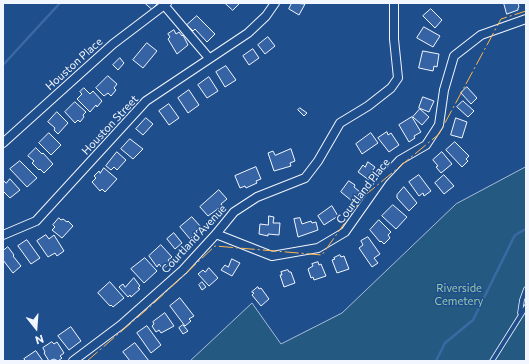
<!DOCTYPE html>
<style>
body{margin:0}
#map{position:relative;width:529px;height:364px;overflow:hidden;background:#1f4e8c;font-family:Commissioner,sans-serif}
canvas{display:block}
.frame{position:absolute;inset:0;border:4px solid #f2f6ff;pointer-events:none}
.north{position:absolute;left:16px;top:308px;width:40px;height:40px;-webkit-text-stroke:3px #1f4e8c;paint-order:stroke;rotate:163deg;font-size:11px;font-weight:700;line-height:16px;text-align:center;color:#f2f6ff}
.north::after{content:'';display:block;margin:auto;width:14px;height:18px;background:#f2f6ff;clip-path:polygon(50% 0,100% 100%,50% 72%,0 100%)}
</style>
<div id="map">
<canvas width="529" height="364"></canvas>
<div class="frame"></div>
<div class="north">N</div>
</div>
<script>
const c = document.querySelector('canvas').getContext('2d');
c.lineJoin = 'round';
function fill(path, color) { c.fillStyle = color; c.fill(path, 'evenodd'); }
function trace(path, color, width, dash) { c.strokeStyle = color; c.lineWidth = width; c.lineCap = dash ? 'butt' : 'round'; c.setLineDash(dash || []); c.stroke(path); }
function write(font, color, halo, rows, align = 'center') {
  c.font = font + ' Commissioner,sans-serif'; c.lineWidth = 3; c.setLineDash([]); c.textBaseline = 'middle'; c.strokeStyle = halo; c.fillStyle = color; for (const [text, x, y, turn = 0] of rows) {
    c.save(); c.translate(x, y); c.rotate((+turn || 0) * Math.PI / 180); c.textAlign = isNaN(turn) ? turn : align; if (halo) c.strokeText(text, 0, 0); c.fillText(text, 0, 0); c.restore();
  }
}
const green = new Path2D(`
 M 526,167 L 526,361 L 190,361 L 252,303 L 281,344 L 342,313 L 456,204 Z`);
fill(green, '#245a82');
trace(green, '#a8bbd7', 1);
trace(new Path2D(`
 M 3,65 L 60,3
 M 436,361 L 445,343 L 473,320 L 515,235 L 526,229`), '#3b69a3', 2.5);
const building = new Path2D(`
 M 145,3 L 158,3 L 152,9 Z
 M 225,3 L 240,3 L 233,10 Z
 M 292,3 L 305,4 L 299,15 L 289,9 Z
 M 504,3 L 518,3 L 519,7 L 518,8 L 518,10 L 507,14 Z
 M 431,9 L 442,20 L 435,28 L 423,16 Z
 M 197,16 L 215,34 L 207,42 L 195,29 L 193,31 L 187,25 Z
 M 424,27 L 440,36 L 433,47 L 417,38 Z
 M 174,30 L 176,34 L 179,32 L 182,36 L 183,35 L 188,45 L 177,54 L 168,39 L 170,37 L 168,34 Z
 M 268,37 L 275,46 L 265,54 L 258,45 Z
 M 147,43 L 157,51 L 143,68 L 133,60 Z
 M 253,49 L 259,58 L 249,65 L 243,56 Z
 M 423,51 L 439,54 L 437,67 L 434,66 L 433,71 L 419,68 Z
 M 120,58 L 124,63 L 118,70 L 113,65 Z
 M 226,66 L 236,80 L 225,87 L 216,72 Z
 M 108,76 L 117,84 L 114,88 L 116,90 L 111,96 L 108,93 L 104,96 L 96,88 Z
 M 209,77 L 218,91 L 207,98 L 198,85 Z
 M 467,87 L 477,98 L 471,104 L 461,93 Z
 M 84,88 L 90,94 L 93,91 L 102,101 L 97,107 L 96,105 L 90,112 L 77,99 L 82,94 L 80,92 Z
 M 189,90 L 199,105 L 188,113 L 178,98 Z
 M 423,97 L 434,101 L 429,112 L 419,108 Z
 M 463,101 L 474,111 L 468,117 L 457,107 Z
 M 75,102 L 86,112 L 83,115 L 84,117 L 80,122 L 78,120 L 75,123 L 65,112 Z
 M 169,104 L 179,118 L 169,125 L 159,111 Z
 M 300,108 L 307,113 L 304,116 L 298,110 Z
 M 420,109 L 429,117 L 422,125 L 413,117 Z
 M 57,112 L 68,123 L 58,134 L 54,130 L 55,128 L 48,122 Z
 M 412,117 L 421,132 L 414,136 L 415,138 L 409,142 L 399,125 Z
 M 146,118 L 153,124 L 143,135 L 136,129 Z
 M 456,118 L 467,122 L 462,138 L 451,135 Z
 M 387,132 L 388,135 L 391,133 L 399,145 L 389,152 L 378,138 Z
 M 49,133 L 61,145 L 51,155 L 39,143 Z
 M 371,133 L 378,143 L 362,154 L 356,144 Z
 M 130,139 L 143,149 L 133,159 L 121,149 Z
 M 455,142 L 469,156 L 466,159 L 468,161 L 462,167 L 446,150 Z
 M 36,148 L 42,154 L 43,153 L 53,164 L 44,173 L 40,169 L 39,170 L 32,163 L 34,161 L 28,156 Z
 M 291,149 L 295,161 L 290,163 L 291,166 L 274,171 L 268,153 L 273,151 L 275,155 Z
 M 117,152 L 126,160 L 117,170 L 114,167 L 111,170 L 106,166 Z
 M 442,152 L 452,164 L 441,173 L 436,167 L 438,166 L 433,160 Z
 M 20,161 L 37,178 L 27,187 L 10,169 Z
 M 368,162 L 375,167 L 371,173 L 373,174 L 369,180 L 358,172 L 363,165 L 365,167 Z
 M 256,167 L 261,179 L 256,181 L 257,183 L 246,188 L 245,186 L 240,188 L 235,176 Z
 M 104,168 L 117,179 L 105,192 L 102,189 L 100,191 L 92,182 L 96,178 L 94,176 L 99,171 L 100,173 Z
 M 419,175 L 431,191 L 424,196 L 423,193 L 419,196 L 409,182 Z
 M 444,175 L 454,186 L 444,194 L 435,183 Z
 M 10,179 L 20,190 L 10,198 L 3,191 L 3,182 L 4,181 L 6,183 Z
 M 349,181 L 355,185 L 354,187 L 360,192 L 352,201 L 341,192 Z
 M 404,187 L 417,203 L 409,211 L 397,198 L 397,195 Z
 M 219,190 L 227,199 L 221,204 L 222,206 L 208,216 L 200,207 Z
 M 393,205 L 407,217 L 396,229 L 382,216 Z
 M 332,206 L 338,216 L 324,225 L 318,216 Z
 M 269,216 L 274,217 L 273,223 L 280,223 L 279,235 L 268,234 L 268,236 L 259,234 L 260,224 L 268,225 Z
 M 192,217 L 201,227 L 196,231 L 197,233 L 190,239 L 180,227 Z
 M 59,218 L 61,220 L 63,219 L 67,222 L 68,221 L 73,226 L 62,238 L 52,230 L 55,227 L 53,225 Z
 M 300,218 L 302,224 L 311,221 L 312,223 L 316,222 L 318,230 L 298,237 L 294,219 Z
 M 379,220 L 391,232 L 388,235 L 390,238 L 384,244 L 381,241 L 380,242 L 370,230 Z
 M 174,233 L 182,243 L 175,249 L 167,239 Z
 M 46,235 L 49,239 L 54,235 L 64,251 L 57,256 L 55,253 L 48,257 L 37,241 Z
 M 368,237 L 380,254 L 374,258 L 378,263 L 372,267 L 359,248 L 363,245 L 361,241 Z
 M 27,240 L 40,258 L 31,264 L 18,246 Z
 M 161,245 L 172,257 L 168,260 L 170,263 L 163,269 L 159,264 L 157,267 L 149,256 Z
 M 8,247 L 14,255 L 13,256 L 21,266 L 13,273 L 3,260 L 3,251 Z
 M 340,255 L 341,257 L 344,256 L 349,269 L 337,273 L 332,260 L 335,259 L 334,258 Z
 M 145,258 L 157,271 L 144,283 L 131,269 Z
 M 232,259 L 240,263 L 232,276 L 221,270 L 225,265 L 228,267 Z
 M 318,262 L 319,265 L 321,264 L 326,276 L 314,280 L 313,277 L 311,278 L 308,269 L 313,266 L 312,264 Z
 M 209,268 L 218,278 L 209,286 L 198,274 L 203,270 L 205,272 Z
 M 288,270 L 289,272 L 291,272 L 295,283 L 284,287 L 280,275 L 282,275 L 281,272 Z
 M 134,278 L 140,286 L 138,288 L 140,289 L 131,297 L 130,295 L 128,297 L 119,287 L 123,284 L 125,287 Z
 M 110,282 L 124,298 L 113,307 L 111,305 L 110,306 L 98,293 Z
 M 202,282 L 206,287 L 202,290 L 199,285 Z
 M 258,287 L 259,289 L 261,288 L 269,299 L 261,306 L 252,295 L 254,293 L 252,292 Z
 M 180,298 L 194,316 L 189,319 L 191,321 L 185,326 L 170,306 Z
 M 165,313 L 174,326 L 161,333 L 159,330 L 156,332 L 152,326 L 154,324 L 153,322 Z
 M 183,325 L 188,331 L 183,334 L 179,328 Z
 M 147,326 L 161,345 L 151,353 L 137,333 Z
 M 71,327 L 81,341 L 69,350 L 58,336 Z
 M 52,342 L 54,344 L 57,342 L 64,353 L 60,356 L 62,358 L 58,361 L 54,359 L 49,361 L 44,353 L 45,352 L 43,348 Z
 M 135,343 L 149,361 L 130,361 L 123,352 Z
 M 36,351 L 43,361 L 26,361 L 24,359 Z`);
fill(building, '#3563a3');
trace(building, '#f2f6ff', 1);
const service = new Path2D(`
 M 520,313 L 522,300 L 526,289
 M 492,361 L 526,307`);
const minor = new Path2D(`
 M 164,5 L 209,58
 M 3,143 L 113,44 L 167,3
 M 216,234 L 272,256 L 318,248 L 345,232 L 383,178 L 400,160 L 426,145 L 439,125 L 444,90 L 454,56 L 481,35 L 526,19
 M 3,235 L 36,221 L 146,101 L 248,33 L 266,16 L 275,3
 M 73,361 L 121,325 L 183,270 L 216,234 L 234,212 L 257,197 L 305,178 L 318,161 L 340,123 L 368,106 L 391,88 L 398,78 L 394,39 L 394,3`);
trace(service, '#f2f6ff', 5.5);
trace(minor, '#f2f6ff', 10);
trace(service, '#1f4e8c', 4);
trace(minor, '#1f4e8c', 8);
trace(new Path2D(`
 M 87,361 L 153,304 L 215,246 L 322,255 L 363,197 L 439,134 L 501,19 L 526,11`), '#ffb74d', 1, [14, 3, 2, 3]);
write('11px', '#f2f6ff', '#1f4e8c', [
 ["Houston Place",74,64,-42],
 ["Houston Street",110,125,-47],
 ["Courtland Place",363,191,-52],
 ["Courtland Avenue",194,239,-47]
]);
write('11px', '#97c8a6', '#1f4e8c', [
 ["Riverside",459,288],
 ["Cemetery",459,301]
]);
</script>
